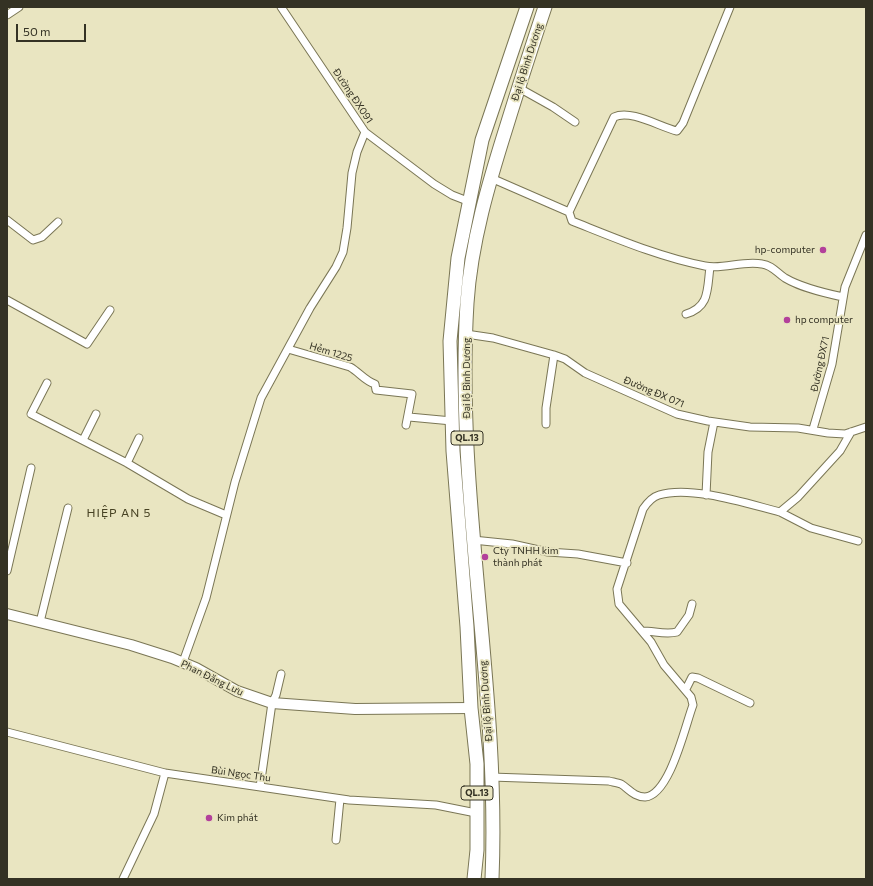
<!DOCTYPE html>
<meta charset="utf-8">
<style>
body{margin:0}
#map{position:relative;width:873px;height:886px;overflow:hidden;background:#e9e5c1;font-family:Commissioner,sans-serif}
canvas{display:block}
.frame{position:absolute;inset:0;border:8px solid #343224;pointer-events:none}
.scale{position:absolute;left:16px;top:24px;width:70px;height:18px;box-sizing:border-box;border:2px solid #343224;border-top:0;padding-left:5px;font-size:12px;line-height:14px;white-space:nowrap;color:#343224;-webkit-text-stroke:3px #e9e5c1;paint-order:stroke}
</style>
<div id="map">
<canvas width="873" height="886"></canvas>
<div class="frame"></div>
<div class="scale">50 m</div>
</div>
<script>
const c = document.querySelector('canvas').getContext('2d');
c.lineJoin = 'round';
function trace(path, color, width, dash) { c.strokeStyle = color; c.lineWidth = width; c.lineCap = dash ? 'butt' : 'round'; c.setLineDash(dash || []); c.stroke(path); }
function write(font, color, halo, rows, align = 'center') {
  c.font = font + ' Commissioner,sans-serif'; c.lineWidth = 3.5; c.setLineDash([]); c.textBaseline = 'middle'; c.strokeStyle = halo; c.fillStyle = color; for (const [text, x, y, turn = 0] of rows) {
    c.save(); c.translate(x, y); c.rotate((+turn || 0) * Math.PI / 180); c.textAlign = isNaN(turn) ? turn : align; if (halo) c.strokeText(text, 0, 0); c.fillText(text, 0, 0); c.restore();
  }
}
const street = new Path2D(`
 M 281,7 L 365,132 L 434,184 L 452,195 L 470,202
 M 7,15 L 19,7
 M 519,88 L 553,107 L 575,122
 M 491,178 L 569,212 L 572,221 C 615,238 659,257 705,266 C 723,270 743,260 762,264 C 772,265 777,273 785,278 C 802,288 824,293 843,297
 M 569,212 L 614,117 C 631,109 660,127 677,131 L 683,123 L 730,7
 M 7,220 L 33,240 L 42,237 L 58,222
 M 7,300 L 87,344 L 110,310
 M 686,314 C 710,307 707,289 710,267
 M 466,334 L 493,338 L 554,355 L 565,359 L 585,373 L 677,414 L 708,421 L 750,427 L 798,428 L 828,433 L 845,434 L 866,427
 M 288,349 L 350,367 C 359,372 365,381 375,384 L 376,390 L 412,394 L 406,425
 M 47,383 L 31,414 L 127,463 L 188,499 L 226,515
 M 409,417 L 452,421
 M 546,424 L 546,408 L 554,355
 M 813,429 L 832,364 L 845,287 L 866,235
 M 83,440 L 96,414
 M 127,463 L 139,438
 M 706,495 L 708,452 L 714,422
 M 780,512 L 811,528 L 858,541
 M 473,540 L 512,544 L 548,552 L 578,554 L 627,563
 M 7,571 L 31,468
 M 40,622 L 68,508
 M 642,631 C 654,631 666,635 677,632 L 689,615 L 692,604
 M 183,662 L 206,598 L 235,482 L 261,398 L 310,308 L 336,267 L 343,252 L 347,228 L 352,173 L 357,152 L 365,132
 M 686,689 L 692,677 L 698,678 L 750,703
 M 7,732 L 165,773 L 349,800 L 436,805 L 476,813
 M 491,777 L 609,781 C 613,782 618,783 621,784 C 629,789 634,797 645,797 C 670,795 685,726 693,705 L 691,697 L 664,665 L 651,642 L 619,604 L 617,589 L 643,509 C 647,503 652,497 659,495 C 691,485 748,504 780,512 L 798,497 L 840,451 L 851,432
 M 260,787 L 272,703 L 276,695 L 281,674
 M 336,840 L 340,799
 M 123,879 L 154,814 L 165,773`);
const secondary = new Path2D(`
 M 7,614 L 131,645 L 172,658 L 196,668 L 237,691 L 272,703 L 355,709 L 471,708`);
const highway = new Path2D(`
 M 474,879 L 477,850 L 477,764 L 471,708 L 467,627 L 453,451 L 450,341 L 458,258 L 482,140 L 527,7
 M 492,879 C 500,687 455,495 467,303 C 471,242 489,182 507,125 C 519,86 532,46 545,7`);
trace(street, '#7a7655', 9);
trace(secondary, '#7a7655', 12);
trace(highway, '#7a7655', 15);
trace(street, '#fff', 7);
trace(secondary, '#fff', 10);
trace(highway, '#fff', 13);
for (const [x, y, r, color] of [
 [823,250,4,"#b3409b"],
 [787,320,4,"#b3409b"],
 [485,557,4,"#b3409b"],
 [209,818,4,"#b3409b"]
]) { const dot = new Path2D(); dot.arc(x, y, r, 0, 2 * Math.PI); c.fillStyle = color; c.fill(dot); trace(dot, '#e9e5c1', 1.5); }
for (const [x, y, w] of [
 [467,438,32],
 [477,793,32]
]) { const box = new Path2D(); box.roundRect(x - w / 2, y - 7, w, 14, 3); c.fillStyle = '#e9e5c1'; c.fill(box); trace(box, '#343224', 1); }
write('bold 9px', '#343224', null, [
 ["QL.13",467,438],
 ["QL.13",477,793]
]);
write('10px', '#343224', '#e9e5c1', [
 ["Đại lộ Bình Dương",527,62,-72],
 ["Đường ĐX091",353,96,56],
 ["Hẻm 1225",331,352,17],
 ["Đường ĐX71",820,364,-78],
 ["Đại lộ Bình Dương",467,378,-90],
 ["Đường ĐX 071",654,392,23],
 ["Phan Đăng Lưu",212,678,26],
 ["Đại lộ Bình Dương",486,701,-94],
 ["Bùi Ngọc Thu",241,774,8]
]);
write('10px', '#343224', '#e9e5c1', [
 ["hp-computer",815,250,"right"],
 ["hp computer",795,320],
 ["Cty TNHH kim",493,551],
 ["thành phát",493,563],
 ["Kim phát",217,818]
], 'left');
c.letterSpacing = '1px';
write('12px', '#474223', '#e9e5c1', [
 ["HIỆP AN 5",119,513]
]);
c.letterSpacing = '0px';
</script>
